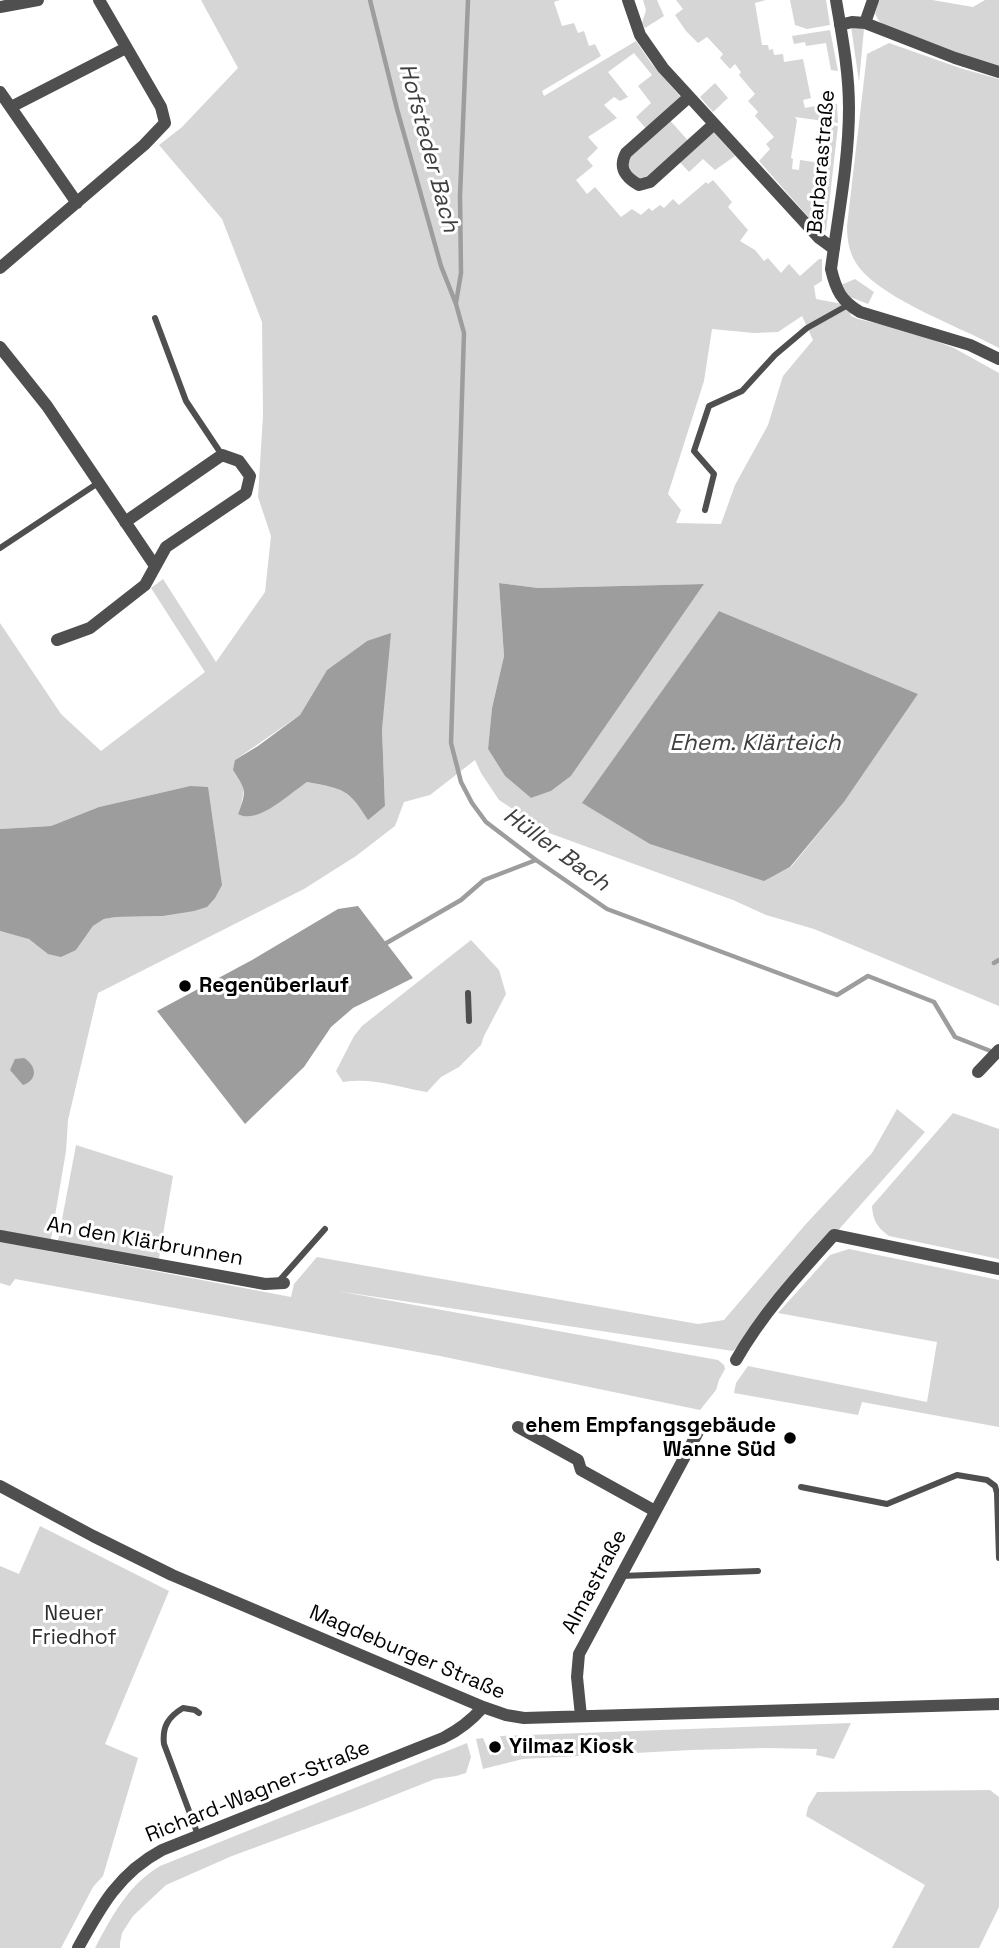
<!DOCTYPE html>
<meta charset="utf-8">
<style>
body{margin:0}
canvas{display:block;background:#fff}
</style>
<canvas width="999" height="1948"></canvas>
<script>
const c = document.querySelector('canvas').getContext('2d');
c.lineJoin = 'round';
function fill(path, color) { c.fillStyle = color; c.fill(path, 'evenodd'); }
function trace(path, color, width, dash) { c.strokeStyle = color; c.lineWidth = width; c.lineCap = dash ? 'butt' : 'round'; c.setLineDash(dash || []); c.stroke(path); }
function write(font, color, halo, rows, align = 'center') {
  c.font = font + ' "Space Grotesk",sans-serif'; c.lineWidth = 6; c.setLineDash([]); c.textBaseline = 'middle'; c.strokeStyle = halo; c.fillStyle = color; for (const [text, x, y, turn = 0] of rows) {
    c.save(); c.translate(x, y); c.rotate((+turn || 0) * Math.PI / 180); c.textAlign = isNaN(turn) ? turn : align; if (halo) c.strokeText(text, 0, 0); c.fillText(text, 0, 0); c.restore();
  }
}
fill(new Path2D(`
 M 201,0 L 560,0 L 554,2 L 562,26 L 574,23 L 578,33 L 584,31 L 589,46 L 595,44 L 601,56 L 542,91 L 544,96 L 636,41 L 651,63 L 684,101 L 667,117 L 691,144 L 710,128 L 735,156 L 715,170 L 703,159 L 689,172 L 676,158 L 639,185 L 622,161 L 649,132 L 636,117 L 651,103 L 638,86 L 652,75 L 634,53 L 608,72 L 628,97 L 620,101 L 614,97 L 604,105 L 617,118 L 588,137 L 598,148 L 587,159 L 593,166 L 576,180 L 587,194 L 595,187 L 621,217 L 632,209 L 641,215 L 649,208 L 652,211 L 660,205 L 664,208 L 673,199 L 679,205 L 706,182 L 708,184 L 713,180 L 732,202 L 728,207 L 748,230 L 740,241 L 755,250 L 764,261 L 768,258 L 781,273 L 789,264 L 800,276 L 819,259 L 822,259 L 822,281 L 814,286 L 816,299 L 848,305 L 851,316 L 858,319 L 909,331 L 954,348 L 999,373 L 999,1006 L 814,929 L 766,915 L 733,900 L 549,833 L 499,800 L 481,773 L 475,760 L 430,795 L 404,802 L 395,826 L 356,856 L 304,889 L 98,993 L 68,1120 L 66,1151 L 49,1251 L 291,1297 L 294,1284 L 317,1257 L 698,1324 L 724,1320 L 805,1225 L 872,1153 L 897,1109 L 925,1132 L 773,1304 L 749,1337 L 733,1351 L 337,1291 L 718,1360 L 724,1365 L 725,1369 L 719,1380 L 716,1390 L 700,1410 L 440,1356 L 15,1279 L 10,1286 L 0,1283 L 0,931 L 76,950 L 93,926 L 104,919 L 116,917 L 163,916 L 207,907 L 190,786 L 99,807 L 51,826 L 0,829 L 0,623 L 61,714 L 101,751 L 205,672 L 151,588 L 163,579 L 216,662 L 265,592 L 271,536 L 258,497 L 263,415 L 262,322 L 222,219 L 159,145 L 182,127 L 238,68 ZM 802,316 L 813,340 L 783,376 L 768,425 L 735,485 L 721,524 L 676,523 L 681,510 L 668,494 L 704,381 L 712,329 L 754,333 L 778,332 ZM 499,583 L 538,588 L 704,584 L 571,776 L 551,791 L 531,798 L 505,776 L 488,749 L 492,708 L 504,656 ZM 719,611 L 918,694 L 844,802 L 791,867 L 764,880 L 583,804 ZM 367,641 L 382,729 L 385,806 L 368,819 C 347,788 343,789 307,782 L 291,792 L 238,814 C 247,791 243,782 235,760 L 300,715 L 327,670 Z
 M 643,0 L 657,0 L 664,16 L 645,28 L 642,23 L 646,10 Z
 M 676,0 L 766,0 L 755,3 L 762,45 L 768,45 L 769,50 L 773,49 L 774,55 L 783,54 L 784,62 L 803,59 L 811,98 L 803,100 L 805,108 L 826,104 L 837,104 L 838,123 L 795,117 L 797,120 L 791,158 L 793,159 L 792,169 L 799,170 L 800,160 L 814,162 L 817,160 L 821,124 L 838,126 L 826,231 L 817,227 L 759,161 L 770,149 L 766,144 L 774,137 L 755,116 L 758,112 L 748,101 L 755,94 L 739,75 L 741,72 L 735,64 L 730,69 L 720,58 L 723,54 L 707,37 L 698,43 L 686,31 L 675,15 L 683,9 Z
 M 790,0 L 826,0 L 830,25 L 807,29 L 795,25 Z
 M 879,0 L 932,0 L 973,7 L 985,0 L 999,0 L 999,66 L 958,54 L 884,25 L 879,21 L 875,14 Z
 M 851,26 L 864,29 L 859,82 Z
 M 830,30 L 838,71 L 831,70 L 826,43 L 806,46 L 805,42 L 794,44 L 792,36 Z
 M 889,43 L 963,69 L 999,79 L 999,348 C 961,327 878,298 856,263 C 849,252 847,239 847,226 L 867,54 Z
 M 715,83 L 728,98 L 713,112 L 700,97 Z
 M 855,279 L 874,292 L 868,304 L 850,297 L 841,285 Z
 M 471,940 L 499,970 L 506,994 L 484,1036 L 481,1045 L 459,1067 L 441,1077 L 427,1092 C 399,1087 371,1077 343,1082 L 336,1071 L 354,1036 L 362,1026 Z
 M 953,1113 L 999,1129 L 999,1259 L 889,1236 C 877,1227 873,1221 872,1206 Z
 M 76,1145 L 173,1176 L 158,1264 L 57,1246 Z
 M 849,1249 L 999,1280 L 999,1427 L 862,1402 L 858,1415 L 734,1393 L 736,1383 L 748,1366 L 927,1402 L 937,1342 L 778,1313 L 830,1255 Z
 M 40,1526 L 169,1591 L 105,1744 L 138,1758 L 103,1876 L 93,1887 L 61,1948 L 0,1948 L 0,1566 L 19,1574 Z
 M 851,1723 L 834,1759 L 816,1755 L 817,1749 L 766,1748 L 691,1750 L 523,1759 L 483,1769 L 476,1739 L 483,1738 L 490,1755 L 505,1749 L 500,1736 Z
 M 467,1743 L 471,1757 L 466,1773 L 456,1776 L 435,1779 L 362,1808 L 232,1856 L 166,1885 L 133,1916 L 122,1933 L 120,1943 L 120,1948 L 95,1948 C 112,1916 128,1885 160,1866 Z
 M 990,1790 L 999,1797 L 999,1907 L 979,1948 L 892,1948 L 925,1885 L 806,1816 L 808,1807 L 817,1792 Z`), '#d6d6d6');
fill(new Path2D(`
 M 499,583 L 538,588 L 704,584 L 571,776 L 551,791 L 531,798 L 505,776 L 488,749 L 492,708 L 504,656 Z
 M 719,611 L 918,694 L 844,802 L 790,867 L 764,881 L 650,844 L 582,803 Z
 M 391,633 L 382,729 L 385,806 L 368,820 C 348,788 343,789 307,782 C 290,793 258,825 238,814 C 247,791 246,790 233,770 L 235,760 L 258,746 L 300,715 L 327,670 L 367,641 Z
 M 190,786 L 208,787 L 222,885 L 215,898 L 207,907 L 194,911 L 163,916 L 116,917 L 104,919 L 93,926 L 76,950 L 61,957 L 48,954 L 29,939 L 0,931 L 0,829 L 51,826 L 99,807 Z
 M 358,906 L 413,978 L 353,1008 L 331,1027 L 304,1067 L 245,1124 L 157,1011 L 252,960 L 338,909 Z
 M 24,1058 C 37,1066 38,1080 23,1085 L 10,1070 L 15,1059 Z`), '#9d9d9d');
trace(new Path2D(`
 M 370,0 L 397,109 L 441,266 L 456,304 L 464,333 L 451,743 L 461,782 L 472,803 L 486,822 L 536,860 L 607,909 L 837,995 L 868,976 L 934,1002 L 955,1037 L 993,1052
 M 456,303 L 461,273 L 460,196 L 468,0
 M 383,945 L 461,900 L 484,880 L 536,860
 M 994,963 L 999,960`), '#9d9d9d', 4.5);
trace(new Path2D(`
 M 155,318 L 186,401 L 222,455
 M 705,510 L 714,474 L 694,451 L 709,406 L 742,391 L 775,355 L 807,328 L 848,305
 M 0,548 L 98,483
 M 468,993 L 469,1021
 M 279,1281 L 325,1229
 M 801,1487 L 887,1504 L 957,1475 L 987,1480 L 995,1486 L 997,1493 L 999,1558
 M 621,1576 L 758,1571
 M 198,1835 L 164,1744 C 162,1727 168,1717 183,1708 L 195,1710 L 199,1713`), '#4f4f4f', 6);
trace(new Path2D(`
 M 628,0 L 640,35 L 663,68 L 819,238 L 834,249
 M 836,0 C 842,36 849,71 849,108 C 849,161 838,216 831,269 C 836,290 841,301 860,312 L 970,345 L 999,359
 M 0,7 L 38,0
 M 865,23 L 955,58 L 999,72
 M 840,25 L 852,22 L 865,23 L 873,0
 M 0,92 L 77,203
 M 689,97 L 626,153 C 618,168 625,177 639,185 L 650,182 L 714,124
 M 11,107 L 126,48
 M 0,268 L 144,145 L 165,123 L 161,107 L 99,0
 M 0,347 L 47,406 L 155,566
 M 57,640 L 90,628 L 145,585 L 166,547 L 246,493 L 250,476 L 239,461 L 222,455 L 125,522
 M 978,1072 L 999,1050
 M 0,1236 L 265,1284 L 284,1283
 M 736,1360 C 763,1313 798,1275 834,1235 L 999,1269
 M 518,1427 L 578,1460 L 581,1470 L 655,1511
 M 0,1486 L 93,1536 L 172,1575 L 483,1707 L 506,1715 L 524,1718 L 999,1704
 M 581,1716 L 577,1677 L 579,1654 L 698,1432
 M 78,1948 C 101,1906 119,1873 162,1850 L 443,1738 C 459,1730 471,1721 483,1707`), '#4f4f4f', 12);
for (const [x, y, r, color] of [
 [185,986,7,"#000"],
 [790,1438,7,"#000"],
 [495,1747,7,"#000"]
]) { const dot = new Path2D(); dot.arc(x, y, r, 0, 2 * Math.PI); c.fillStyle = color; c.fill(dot); trace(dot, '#fff', 2.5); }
write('21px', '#000', '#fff', [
 ["Barbarastraße",822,162,-85],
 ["An den Klärbrunnen",145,1242,10],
 ["Almastraße",595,1582,-62],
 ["Magdeburger Straße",407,1653,23],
 ["Richard-Wagner-Straße",258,1792,-22]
]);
write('bold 21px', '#000', '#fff', [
 ["Regenüberlauf",199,986],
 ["ehem Empfangsgebäude",776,1426,"right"],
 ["Wanne Süd",776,1450,"right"],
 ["Yilmaz Kiosk",509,1747]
], 'left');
write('21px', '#2d2d2d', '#fff', [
 ["Neuer",74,1614],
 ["Friedhof",74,1638]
]);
write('italic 23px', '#3e3e3e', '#fff', [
 ["Hofsteder Bach",428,148,75],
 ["Ehem. Klärteich",755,744],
 ["Hüller Bach",556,850,36]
]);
</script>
